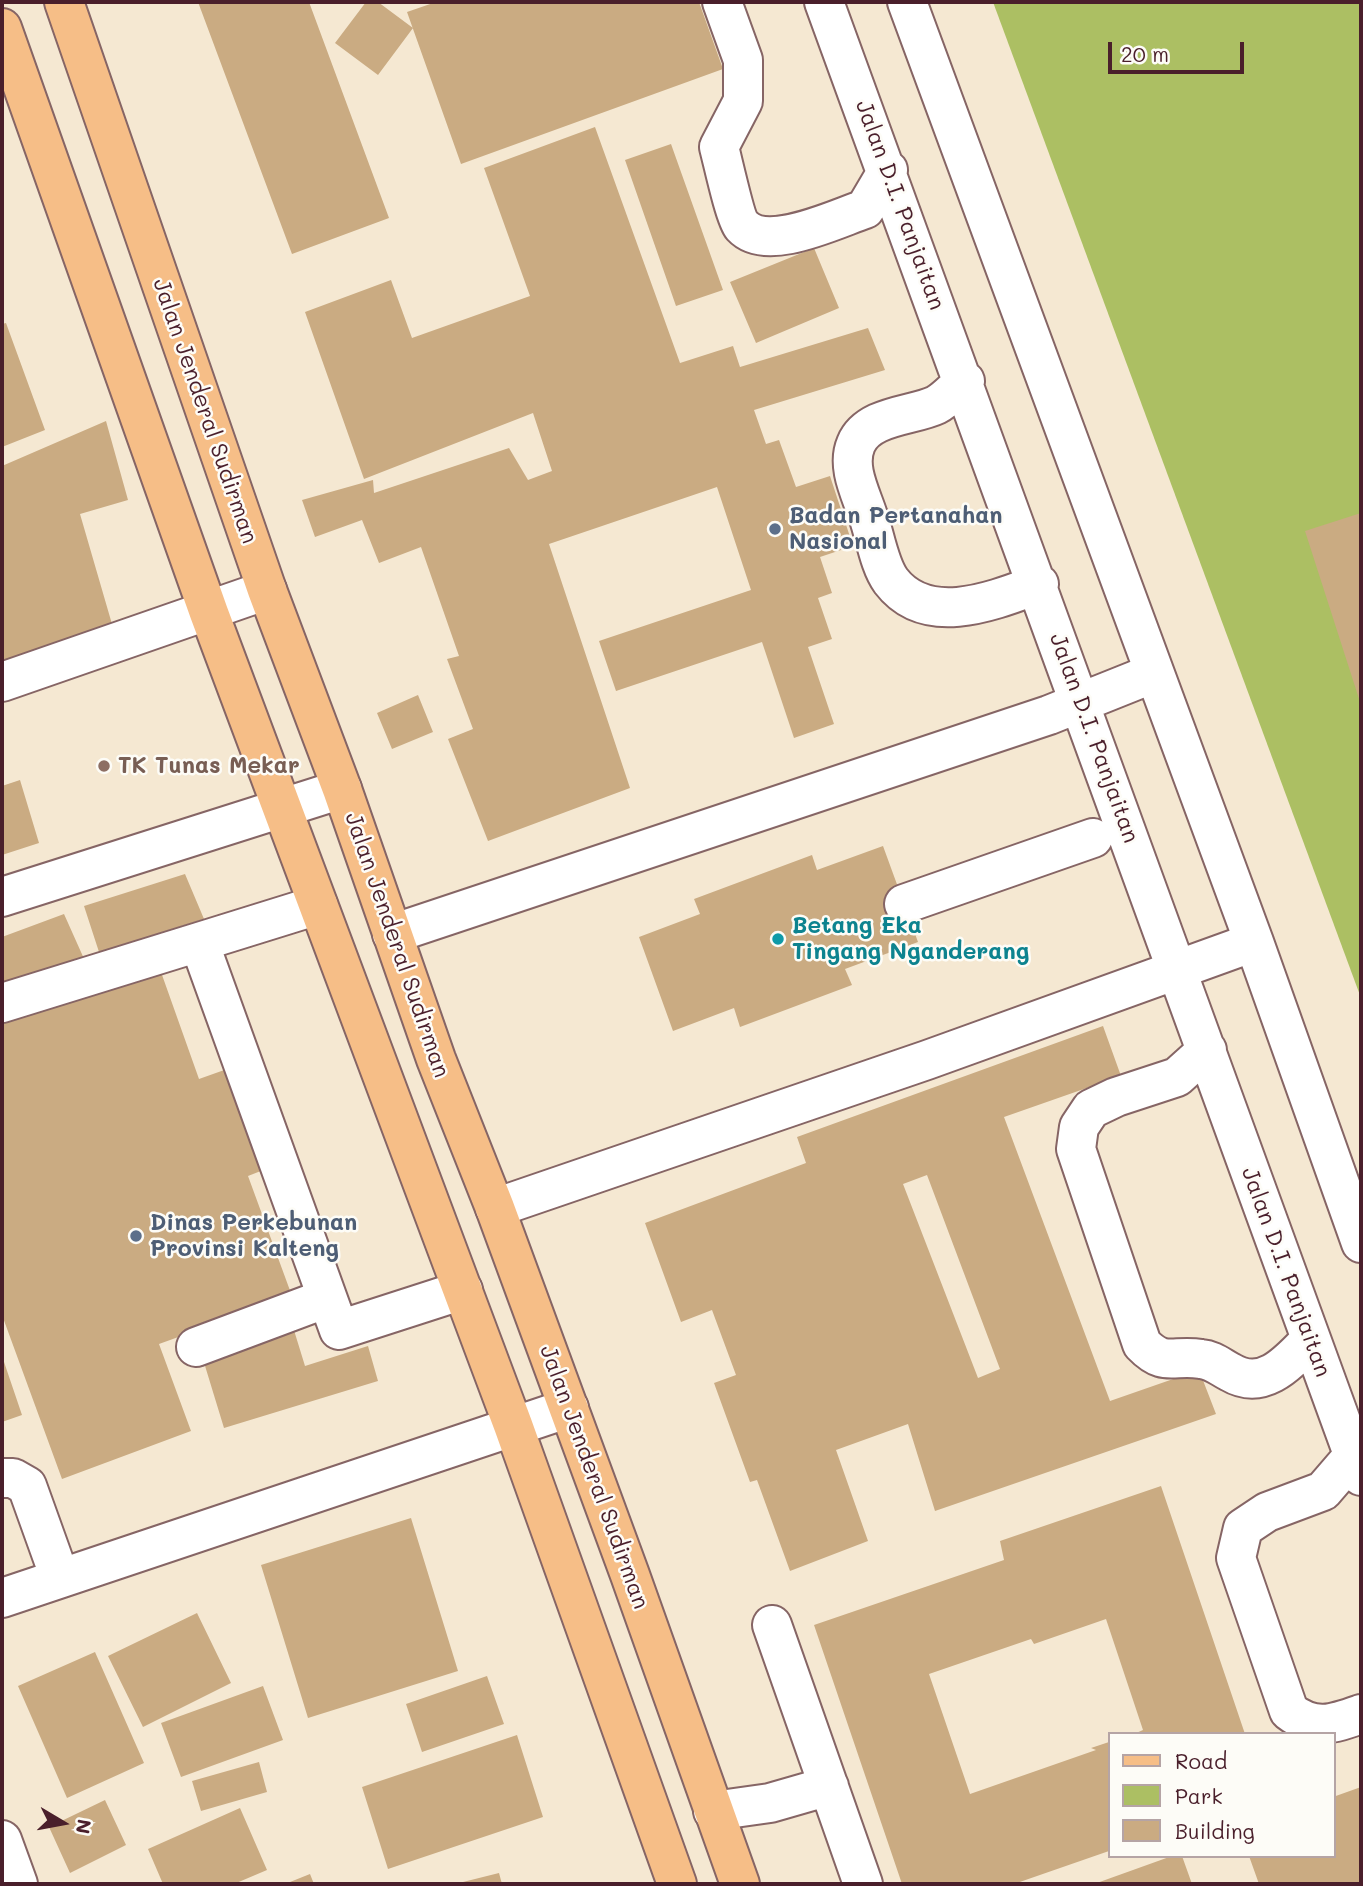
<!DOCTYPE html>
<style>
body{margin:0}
#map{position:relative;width:1363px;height:1886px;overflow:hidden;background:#f5e8d2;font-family:Mali,sans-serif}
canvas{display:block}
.frame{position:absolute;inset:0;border:4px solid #4a1f2b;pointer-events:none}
.legend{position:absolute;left:1108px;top:1732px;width:228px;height:126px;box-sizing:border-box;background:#fdfcf7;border:2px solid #b5a4a5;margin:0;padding:9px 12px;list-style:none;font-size:21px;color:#4a1f2b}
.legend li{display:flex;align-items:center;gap:14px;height:35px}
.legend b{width:35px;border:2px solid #b5a4a5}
.north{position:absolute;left:28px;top:1788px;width:70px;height:70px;-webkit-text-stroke:5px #fdfcf7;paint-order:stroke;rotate:100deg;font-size:19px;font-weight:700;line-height:28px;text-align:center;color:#4a1f2b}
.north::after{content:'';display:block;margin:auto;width:24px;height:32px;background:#4a1f2b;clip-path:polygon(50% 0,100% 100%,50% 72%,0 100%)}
.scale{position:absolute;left:1108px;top:42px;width:136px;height:32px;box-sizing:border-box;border:4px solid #4a1f2b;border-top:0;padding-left:9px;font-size:21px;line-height:24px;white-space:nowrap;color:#4a1f2b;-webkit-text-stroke:5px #fdfcf7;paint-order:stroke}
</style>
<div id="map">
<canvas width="1363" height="1886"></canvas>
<div class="frame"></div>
<ul class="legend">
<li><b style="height:9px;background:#f6be87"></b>Road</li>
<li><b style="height:19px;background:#acbf63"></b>Park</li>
<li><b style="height:19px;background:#caab82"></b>Building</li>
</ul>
<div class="north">N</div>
<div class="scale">20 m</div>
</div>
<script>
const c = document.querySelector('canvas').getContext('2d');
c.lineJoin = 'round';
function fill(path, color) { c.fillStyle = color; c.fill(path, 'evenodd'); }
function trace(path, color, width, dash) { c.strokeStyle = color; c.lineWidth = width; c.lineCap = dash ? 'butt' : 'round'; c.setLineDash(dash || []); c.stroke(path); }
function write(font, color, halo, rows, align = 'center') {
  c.font = font + ' Mali,sans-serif'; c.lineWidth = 5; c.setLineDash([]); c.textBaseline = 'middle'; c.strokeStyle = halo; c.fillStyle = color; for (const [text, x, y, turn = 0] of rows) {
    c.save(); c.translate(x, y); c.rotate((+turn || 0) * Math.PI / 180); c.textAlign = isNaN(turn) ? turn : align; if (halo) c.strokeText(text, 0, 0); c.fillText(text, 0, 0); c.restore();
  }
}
fill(new Path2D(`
 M 993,2 L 1361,2 L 1361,998 Z`), '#acbf63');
fill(new Path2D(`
 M 198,2 L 309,2 L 389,218 L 292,254 Z
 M 366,2 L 378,2 L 413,28 L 378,75 L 335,43 Z
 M 436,2 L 699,2 L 723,69 L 461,164 L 407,12 Z
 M 595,127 L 680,363 L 733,346 L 740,367 L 868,328 L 885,370 L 754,410 L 766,444 L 779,440 L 796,487 L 830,476 L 853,546 L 820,557 L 832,593 L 818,598 L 832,639 L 808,647 L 834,724 L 794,738 L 762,642 L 616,691 L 599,641 L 751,590 L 717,487 L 549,544 L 630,788 L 488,841 L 448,739 L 473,729 L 447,659 L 459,656 L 421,547 L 379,563 L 362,520 L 315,537 L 302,500 L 373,480 L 374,493 L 509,448 L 528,480 L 552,471 L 533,413 L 364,479 L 305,312 L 391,280 L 412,338 L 530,296 L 484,168 Z
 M 671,144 L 723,290 L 676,306 L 625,160 Z
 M 814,248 L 839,308 L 756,343 L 730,282 Z
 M 6,323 L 45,430 L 2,447 L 2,324 Z
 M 106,421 L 128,500 L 80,514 L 114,631 L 2,665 L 2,466 Z
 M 1361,513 L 1361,705 L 1305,531 Z
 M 418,695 L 433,732 L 392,749 L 377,713 Z
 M 20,780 L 39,843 L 2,855 L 2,786 Z
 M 883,846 L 918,942 L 845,969 L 852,985 L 740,1027 L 734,1008 L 673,1031 L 639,937 L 700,914 L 694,899 L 812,855 L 817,870 Z
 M 185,874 L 204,919 L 99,952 L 84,906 Z
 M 64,914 L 85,961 L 2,985 L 2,937 Z
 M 156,958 L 199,1079 L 258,1058 L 294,1158 L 248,1176 L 292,1296 L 159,1344 L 191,1431 L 62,1479 L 2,1315 L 2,1015 Z
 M 1103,1026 L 1121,1076 L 1004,1117 L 1110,1401 L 1199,1370 L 1216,1414 L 935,1511 L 908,1424 L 836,1450 L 868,1541 L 790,1571 L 757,1480 L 750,1482 L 714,1383 L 736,1375 L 712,1310 L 681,1322 L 645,1223 L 806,1163 L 797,1137 ZM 927,1175 L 1000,1369 L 978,1378 L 903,1184 Z
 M 293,1327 L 305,1366 L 368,1346 L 378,1381 L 224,1428 L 202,1356 Z
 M 2,1356 L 22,1415 L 2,1422 Z
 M 1161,1486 L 1245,1734 L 1134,1734 L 1143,1730 L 1106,1619 L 1034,1644 L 1031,1639 L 929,1674 L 970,1794 L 1096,1750 L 1091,1748 L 1109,1742 L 1109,1851 L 1014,1884 L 902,1884 L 814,1625 L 1004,1560 L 1000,1541 Z
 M 411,1518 L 458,1671 L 308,1718 L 261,1565 Z
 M 197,1613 L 231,1683 L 143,1727 L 108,1656 Z
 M 95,1652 L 144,1763 L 67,1798 L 18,1686 Z
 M 487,1676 L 504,1724 L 422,1752 L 406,1704 Z
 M 263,1686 L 283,1740 L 181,1777 L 161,1723 Z
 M 517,1735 L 543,1817 L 388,1869 L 362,1787 Z
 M 259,1762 L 267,1792 L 201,1811 L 192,1781 Z
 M 1361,1787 L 1361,1884 L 1259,1884 L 1249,1856 L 1333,1856 L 1333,1797 Z
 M 105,1800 L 126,1845 L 70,1873 L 49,1827 Z
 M 240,1808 L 267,1870 L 234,1884 L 163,1884 L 148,1849 Z
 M 1172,1856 L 1182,1856 L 1192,1884 L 1094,1884 Z
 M 499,1873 L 502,1884 L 459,1884 L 459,1883 Z
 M 310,1874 L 314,1884 L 285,1884 Z`), '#caab82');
const minor = new Path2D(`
 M 722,2 L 743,60 L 743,101 L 719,147 C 723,162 735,218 742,226 C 767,253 835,219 865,209 L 888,170
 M 824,2 L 1361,1476
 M 907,2 L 1254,942 L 1361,1243
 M 965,381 C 956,388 946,400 936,405 C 913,416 868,415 856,444 C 846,467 861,494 868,516 C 875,535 879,565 891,581 C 927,628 993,601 1039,584
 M 2,682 L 267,590
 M 2,897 L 342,789
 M 904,904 L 1093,838
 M 318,905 L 199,942 L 339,1330 L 463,1290
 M 392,934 L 1049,715 L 1154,673
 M 2,1003 L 199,942
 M 1207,1050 L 1177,1077 L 1116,1097 L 1091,1109 L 1079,1127 L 1076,1149 L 1142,1344 C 1165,1368 1173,1354 1201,1359 C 1213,1360 1220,1367 1230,1372 C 1264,1392 1289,1362 1311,1339
 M 495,1208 L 927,1060 L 1254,942
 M 196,1347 L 327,1298
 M 1354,1455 L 1323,1491 L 1267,1512 L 1243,1528 L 1236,1558 L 1289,1711 C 1315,1731 1333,1724 1361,1714
 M 2,1478 L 13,1478 L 27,1486 L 60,1578
 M 2,1598 L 569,1408
 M 772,1625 L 863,1884
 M 713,1811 L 770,1803 L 829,1786
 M 2,1840 L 18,1884`);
const major = new Path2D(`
 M 64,2 L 267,590 L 342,789 L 436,1059 L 495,1208 L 630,1575 L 740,1884
 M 2,28 L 209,613 L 513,1425 L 677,1884`);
trace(minor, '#866565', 42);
trace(major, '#866565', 42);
trace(minor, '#fff', 38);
trace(major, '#f6be87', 38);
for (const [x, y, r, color] of [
 [775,529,7,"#5c6f8a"],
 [104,766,7,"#8d6e63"],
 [778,939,7,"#0f9aa8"],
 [136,1236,7,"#5c6f8a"]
]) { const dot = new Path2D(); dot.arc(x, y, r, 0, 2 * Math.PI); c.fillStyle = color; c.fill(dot); trace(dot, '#fdfcf7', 2.5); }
write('23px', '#4a1f2b', '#fdfcf7', [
 ["Jalan D.I. Panjaitan",900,205,70],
 ["Jalan Jenderal Sudirman",205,411,71],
 ["Jalan D.I. Panjaitan",1094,738,70],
 ["Jalan Jenderal Sudirman",397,945,71],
 ["Jalan D.I. Panjaitan",1286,1272,70],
 ["Jalan Jenderal Sudirman",594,1477,70]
]);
write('bold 23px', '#4e5e75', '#fdfcf7', [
 ["Badan Pertanahan",789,516],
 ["Nasional",789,542],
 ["Dinas Perkebunan",150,1223],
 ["Provinsi Kalteng",150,1249]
], 'left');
write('bold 23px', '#785e54', '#fdfcf7', [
 ["TK Tunas Mekar",118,766]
], 'left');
write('bold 23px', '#0d838f', '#fdfcf7', [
 ["Betang Eka",792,926],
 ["Tingang Nganderang",792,952]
], 'left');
</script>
